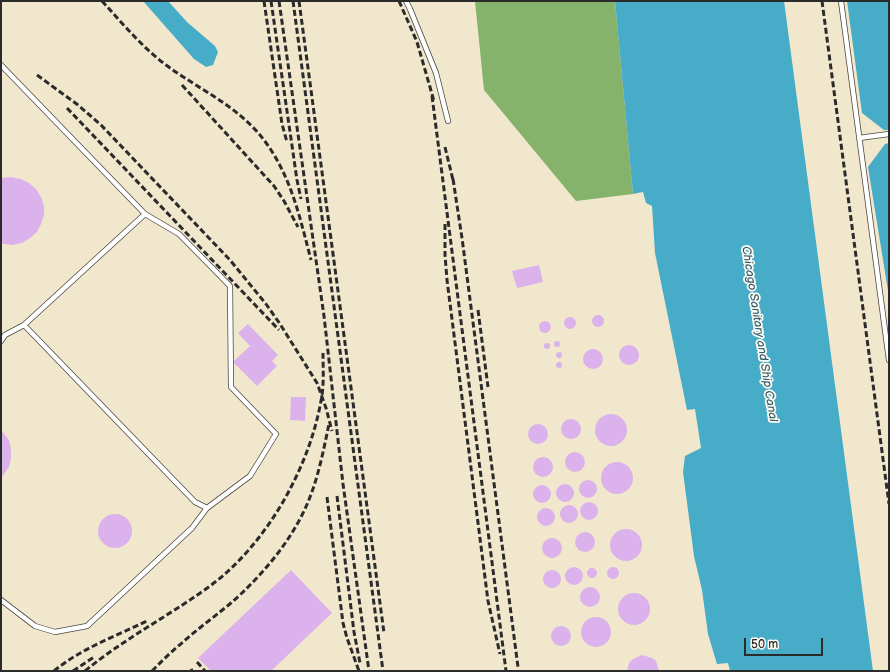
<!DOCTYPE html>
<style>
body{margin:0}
#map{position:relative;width:890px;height:672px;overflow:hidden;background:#f1e7cc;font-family:"Balsamiq Sans",sans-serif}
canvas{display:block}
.frame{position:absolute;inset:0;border:2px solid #2b2b2b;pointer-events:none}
.scale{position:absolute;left:744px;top:638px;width:79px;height:18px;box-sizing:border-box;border:2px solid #2b2b2b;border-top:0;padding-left:5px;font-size:12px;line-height:14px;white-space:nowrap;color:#2b2b2b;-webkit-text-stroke:3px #fdfcf7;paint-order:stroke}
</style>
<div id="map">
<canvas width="890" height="672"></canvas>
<div class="frame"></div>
<div class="scale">50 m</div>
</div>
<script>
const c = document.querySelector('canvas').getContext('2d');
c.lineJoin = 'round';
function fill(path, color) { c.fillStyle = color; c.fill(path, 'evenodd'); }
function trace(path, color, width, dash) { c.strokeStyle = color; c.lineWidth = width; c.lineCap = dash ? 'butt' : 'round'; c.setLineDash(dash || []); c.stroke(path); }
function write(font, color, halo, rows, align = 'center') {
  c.font = font + ' "Balsamiq Sans",sans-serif'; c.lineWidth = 3.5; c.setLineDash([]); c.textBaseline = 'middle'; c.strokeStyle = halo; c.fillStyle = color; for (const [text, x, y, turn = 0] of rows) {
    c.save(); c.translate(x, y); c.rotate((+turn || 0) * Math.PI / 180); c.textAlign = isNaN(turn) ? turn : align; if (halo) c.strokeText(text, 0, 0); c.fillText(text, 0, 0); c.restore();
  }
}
fill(new Path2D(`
 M 475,1 L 615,1 L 633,194 L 576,201 L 484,90 Z`), '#86b36c');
fill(new Path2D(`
 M 143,1 L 168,1 L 187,22 L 215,46 L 218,52 L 213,65 L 206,67 L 194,59 Z
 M 615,1 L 784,1 L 873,671 L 730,671 L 728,663 L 717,664 L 708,634 L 702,590 L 694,556 L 683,472 L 685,456 L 701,448 L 695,409 L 687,410 L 655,253 L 652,206 L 646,203 L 643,192 L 633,194 Z
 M 847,1 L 889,1 L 889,130 L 884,130 L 862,113 Z
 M 889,143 L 889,297 L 868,167 L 885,144 Z`), '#47acc7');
fill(new Path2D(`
 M 11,177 L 21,179 L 29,183 L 36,189 L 41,197 L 44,206 L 44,215 L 41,224 L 37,232 L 30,238 L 22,243 L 13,245 L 4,244 L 1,243 L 1,178 Z
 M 539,265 L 543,282 L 517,288 L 512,271 Z
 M592 321a6 6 0 1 1 12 0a6 6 0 1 1-12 0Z
 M564 323a6 6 0 1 1 12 0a6 6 0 1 1-12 0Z
 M539 327a6 6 0 1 1 12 0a6 6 0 1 1-12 0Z
 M 248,324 L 278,355 L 272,361 L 277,366 L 257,386 L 233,362 L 250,346 L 238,333 Z
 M554 344a3 3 0 1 1 6 0a3 3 0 1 1-6 0Z
 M544 346a3 3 0 1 1 6 0a3 3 0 1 1-6 0Z
 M619 355a10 10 0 1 1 20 0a10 10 0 1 1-20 0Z
 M583 359a10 10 0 1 1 20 0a10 10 0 1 1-20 0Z
 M556 355a3 3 0 1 1 6 0a3 3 0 1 1-6 0Z
 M556 365a3 3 0 1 1 6 0a3 3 0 1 1-6 0Z
 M 291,397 L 306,397 L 305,421 L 290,420 Z
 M595 430a16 16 0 1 1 32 0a16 16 0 1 1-32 0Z
 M561 429a10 10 0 1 1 20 0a10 10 0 1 1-20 0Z
 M528 434a10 10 0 1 1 20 0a10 10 0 1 1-20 0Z
 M 1,430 L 9,440 L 11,449 L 11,458 L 9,467 L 1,478 Z
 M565 462a10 10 0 1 1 20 0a10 10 0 1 1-20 0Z
 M533 467a10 10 0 1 1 20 0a10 10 0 1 1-20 0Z
 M601 478a16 16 0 1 1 32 0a16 16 0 1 1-32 0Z
 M579 489a9 9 0 1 1 18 0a9 9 0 1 1-18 0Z
 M556 493a9 9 0 1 1 18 0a9 9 0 1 1-18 0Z
 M533 494a9 9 0 1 1 18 0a9 9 0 1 1-18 0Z
 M580 511a9 9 0 1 1 18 0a9 9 0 1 1-18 0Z
 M560 514a9 9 0 1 1 18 0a9 9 0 1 1-18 0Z
 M537 517a9 9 0 1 1 18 0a9 9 0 1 1-18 0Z
 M98 531a17 17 0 1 1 34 0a17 17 0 1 1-34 0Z
 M610 545a16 16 0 1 1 32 0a16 16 0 1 1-32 0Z
 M575 542a10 10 0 1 1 20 0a10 10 0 1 1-20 0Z
 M542 548a10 10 0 1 1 20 0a10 10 0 1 1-20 0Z
 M607 573a6 6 0 1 1 12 0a6 6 0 1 1-12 0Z
 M565 576a9 9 0 1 1 18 0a9 9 0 1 1-18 0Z
 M587 573a5 5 0 1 1 10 0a5 5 0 1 1-10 0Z
 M 291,570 L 332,613 L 271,671 L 211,671 L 198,658 Z
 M543 579a9 9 0 1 1 18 0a9 9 0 1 1-18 0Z
 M580 597a10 10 0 1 1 20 0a10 10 0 1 1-20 0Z
 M618 609a16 16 0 1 1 32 0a16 16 0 1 1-32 0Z
 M581 632a15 15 0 1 1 30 0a15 15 0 1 1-30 0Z
 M551 636a10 10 0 1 1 20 0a10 10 0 1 1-20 0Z
 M 642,655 L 652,658 L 656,661 L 659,671 L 627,671 L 629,663 L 633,659 Z`), '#dbb2eb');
const lane = new Path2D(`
 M 406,1 L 410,9 L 436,73 L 448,121
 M 841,1 L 889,360
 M 1,65 L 145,214 L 179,234 L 230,286 L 231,387 L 276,434 L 250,476 L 207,508 L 192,528 L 87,626 L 55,632 L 35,626 L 1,600
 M 859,138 L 889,134
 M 24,325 L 195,502 L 207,508
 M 1,341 L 5,335 L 24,325 L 145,214`);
trace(lane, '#494743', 6);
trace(lane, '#fff', 4.5);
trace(new Path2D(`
 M 102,1 C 122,23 142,47 166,65 C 204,93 244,108 271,150 C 293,184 301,222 311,260
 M 264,1 L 282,124 L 287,142
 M 271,1 L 297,180 L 301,199
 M 279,1 L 324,316 L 343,484 L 369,671
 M 293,1 L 383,671
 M 299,1 L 384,633
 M 399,1 L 417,42 L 434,101
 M 822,1 L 889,504
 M 37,75 L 78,105 L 101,125 L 230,260 L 266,304 L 280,324 L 317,383 L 326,408 L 332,431
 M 182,85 L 274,186 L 284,201 L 298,227
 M 432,96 L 506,671
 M 67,108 L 279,330
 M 445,147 L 454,184
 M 453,179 L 462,238 L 518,667
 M 445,224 L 445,255 L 447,280 L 488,601 L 500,654
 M 478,310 L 488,387
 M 337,496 L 354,632 L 360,663
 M 327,497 L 343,623 L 347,638 L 359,671
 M 197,662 L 205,671
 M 191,669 L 192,671
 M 54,671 C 82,648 116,636 147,621
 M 73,671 L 94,657
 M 85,671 C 125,638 169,616 210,586 C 267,544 311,466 322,395 C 324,382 323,367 323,353
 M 152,671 C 162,661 172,651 183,642 C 202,625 223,611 242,593 C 269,567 296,534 310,497 C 319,474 324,448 329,424`), '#2b2b2b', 3, [6, 3]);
write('italic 12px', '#365f69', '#fdfcf7', [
 ["Chicago Sanitary and Ship Canal",759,334,81]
]);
</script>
